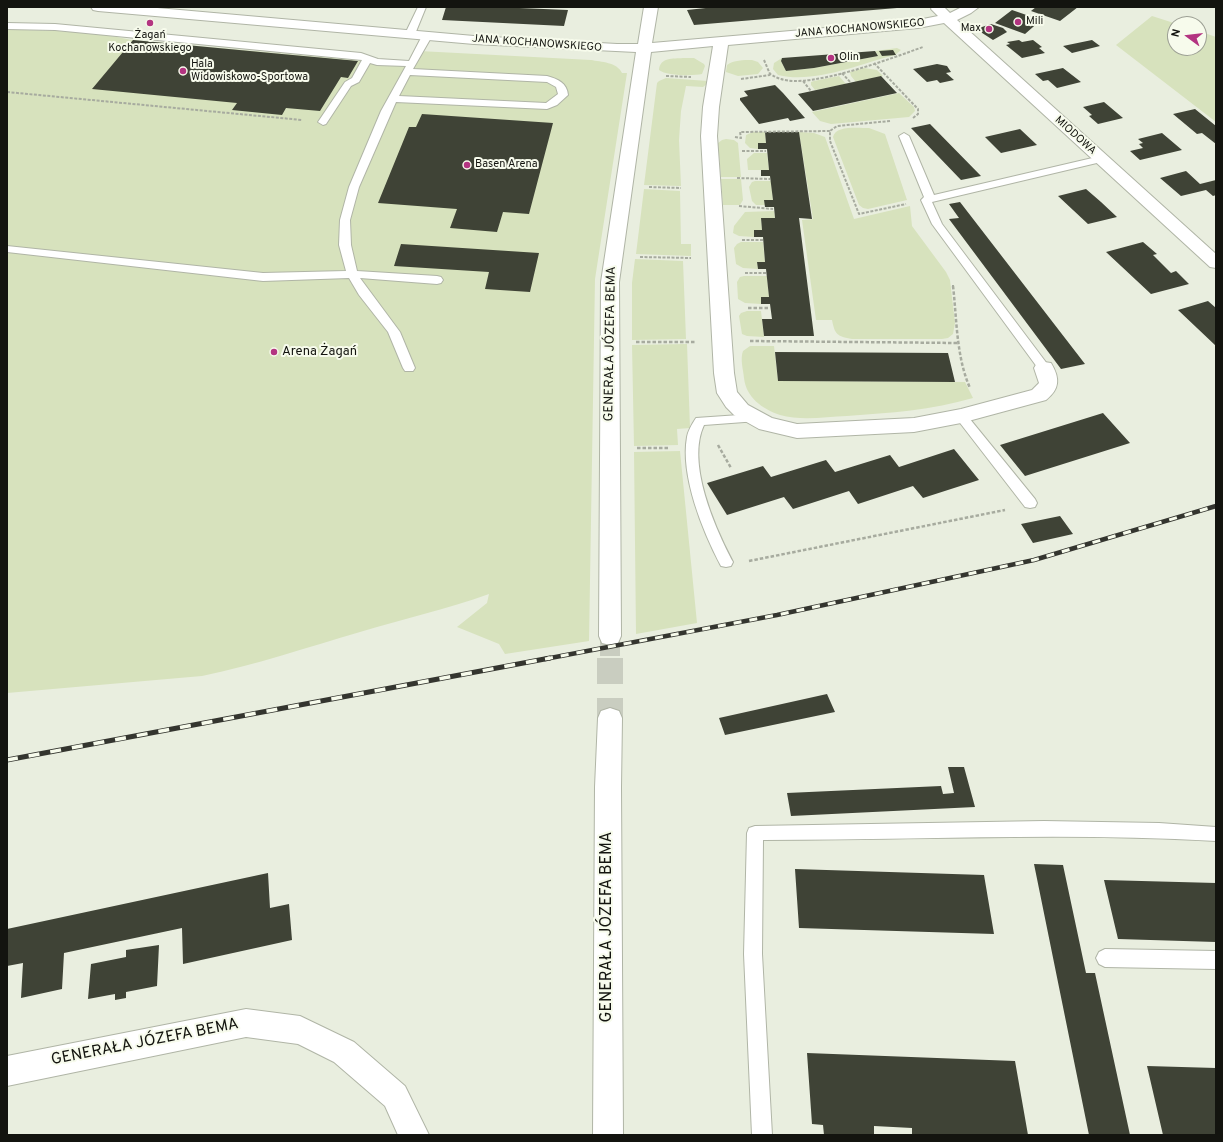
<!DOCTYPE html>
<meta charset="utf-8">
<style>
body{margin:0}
#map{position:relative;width:1223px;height:1142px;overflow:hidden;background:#e9eedf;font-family:Overpass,sans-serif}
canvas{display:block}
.frame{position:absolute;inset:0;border:8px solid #13140f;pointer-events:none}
.north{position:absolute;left:1167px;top:16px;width:40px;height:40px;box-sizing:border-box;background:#f7fbec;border:1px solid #9c9f94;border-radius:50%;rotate:285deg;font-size:11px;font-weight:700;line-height:16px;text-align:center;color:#13140f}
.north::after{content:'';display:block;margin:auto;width:14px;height:18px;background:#b33481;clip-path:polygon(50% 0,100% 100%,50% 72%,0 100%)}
</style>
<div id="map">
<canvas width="1223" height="1142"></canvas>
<div class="frame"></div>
<div class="north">N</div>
</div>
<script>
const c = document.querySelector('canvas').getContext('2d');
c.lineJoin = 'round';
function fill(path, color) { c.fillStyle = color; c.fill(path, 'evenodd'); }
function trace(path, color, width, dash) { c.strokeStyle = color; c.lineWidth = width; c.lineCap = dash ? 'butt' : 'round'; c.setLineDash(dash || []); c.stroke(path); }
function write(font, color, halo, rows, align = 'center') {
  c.font = font + ' Overpass,sans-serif'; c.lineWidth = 4; c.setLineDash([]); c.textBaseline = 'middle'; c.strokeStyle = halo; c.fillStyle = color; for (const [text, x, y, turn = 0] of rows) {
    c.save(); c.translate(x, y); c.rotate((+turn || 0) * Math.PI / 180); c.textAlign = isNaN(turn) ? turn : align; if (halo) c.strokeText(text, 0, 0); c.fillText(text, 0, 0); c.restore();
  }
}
fill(new Path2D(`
 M 1152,16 L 1177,24 L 1175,24 L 1175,48 L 1199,48 L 1199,31 L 1216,37 L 1216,122 L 1116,45 Z
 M 7,30 C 48,30 92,31 132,40 L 411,65 L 419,51 L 591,60 C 601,62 617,62 622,73 L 627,73 L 595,279 L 589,641 L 505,654 L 499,644 L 457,627 L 487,603 L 489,594 C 447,609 403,619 360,632 C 308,647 256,665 202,676 L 7,693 Z
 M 897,48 L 901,50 L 895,55 C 859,64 815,84 778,75 L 773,69 L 774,63 L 782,58 L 781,61 L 786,71 L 814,68 L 878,56 L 875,51 Z
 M 683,58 L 694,58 L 704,64 L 705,66 L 702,74 C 694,76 666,76 659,70 C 660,57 673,59 683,58 Z
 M 752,60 L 758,62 L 763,68 L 758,74 L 738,76 L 726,72 L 727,65 C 734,60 743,60 752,60 Z
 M 864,68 L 877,70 L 883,76 L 856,82 L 851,76 L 850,72 Z
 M 839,76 L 846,84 L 815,90 L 811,85 L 811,82 L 814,81 Z
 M 666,78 L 708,81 L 707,84 L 703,87 L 686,86 L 681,111 L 679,140 L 681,186 L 644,185 L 657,83 L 659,81 Z
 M 899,93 L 914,107 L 915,111 L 909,117 L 831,124 L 820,121 L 812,112 Z
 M 869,128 L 885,134 L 907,200 L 868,209 L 863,208 L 859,205 L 833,137 C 835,125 859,128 869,128 Z
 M 753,132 L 765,132 L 766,143 L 758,143 L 758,149 L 750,148 L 745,143 L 746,135 Z
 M 799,132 L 814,133 L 825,137 L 854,219 L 910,206 L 912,226 L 946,272 L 950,280 L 955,323 L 953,334 L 948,338 L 942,339 L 852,339 C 837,336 835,335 832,320 L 816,320 L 802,220 L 813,219 Z
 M 726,139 L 734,140 L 738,143 L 741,177 L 721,177 L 718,143 L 722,140 Z
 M 754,153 L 767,153 L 769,170 L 748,170 L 747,159 Z
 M 721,179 L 741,179 L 743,200 L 740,205 L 723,205 Z
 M 755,181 L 771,181 L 773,200 L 764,200 L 765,205 L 756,205 L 752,201 L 749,187 L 752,182 Z
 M 644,189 L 680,191 L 681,244 L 691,244 L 691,256 L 636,254 Z
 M 774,211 L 775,218 L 761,218 L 762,230 L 754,237 L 739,236 L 733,233 L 734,226 L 745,212 Z
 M 741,242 L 763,242 L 765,262 L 757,262 L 758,269 L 743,268 L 736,264 L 734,248 L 737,244 Z
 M 635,259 L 683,261 L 686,339 L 632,340 L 632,283 Z
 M 744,276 L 767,276 L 769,297 L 761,297 L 761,304 L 745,303 L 738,299 L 737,282 L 740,277 Z
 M 747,311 L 761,311 L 764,337 L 747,336 L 742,334 L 739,316 L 741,313 Z
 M 687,344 L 690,428 L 677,429 L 678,445 L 634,446 L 632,345 Z
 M 750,346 L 774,346 L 778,381 L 965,382 L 973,398 C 932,410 890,413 847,416 C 825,417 801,421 780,415 C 762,409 746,397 744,378 C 743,369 740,359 743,351 Z
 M 680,451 L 697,623 L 636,634 L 634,452 Z`), '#d7e2bd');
fill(new Path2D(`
 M 446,7 L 495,7 L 568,10 L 564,26 L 442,20 Z
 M 715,7 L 897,7 L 897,8 L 694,25 L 687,10 Z
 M 1036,7 L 1078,7 L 1060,21 L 1031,11 Z
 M 1012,10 L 1041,20 L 1025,34 L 995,23 Z
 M 991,24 L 1003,28 L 1007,32 L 993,40 L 976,29 Z
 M 133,40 L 271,53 L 358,61 L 348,78 L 341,77 L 320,111 L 286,108 L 282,115 L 232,110 L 237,103 L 92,89 Z
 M 1019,40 L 1022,42 L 1033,40 L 1042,47 L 1039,48 L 1045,53 L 1022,58 L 1006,45 L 1010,44 L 1007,42 Z
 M 1092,40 L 1100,46 L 1072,53 L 1063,46 Z
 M 893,50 L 896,55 L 882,56 L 879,51 Z
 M 875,51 L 878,56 L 814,68 L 786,71 L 781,61 L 782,58 Z
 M 937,64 L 947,66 L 951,72 L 946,73 L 954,80 L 940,83 L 937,80 L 927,82 L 913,69 Z
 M 1063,68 L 1081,82 L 1057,88 L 1048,80 L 1043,81 L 1035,74 Z
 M 881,76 L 897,93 L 813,111 L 798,94 Z
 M 775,85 L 783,93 L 805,118 L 790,121 L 788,118 L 759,124 L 740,100 L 740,98 L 748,96 L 744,91 Z
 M 1104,102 L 1123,118 L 1098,124 L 1089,116 L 1092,115 L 1083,107 Z
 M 1195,109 L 1216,126 L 1216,144 L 1202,133 L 1197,134 L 1173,114 Z
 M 422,114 L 553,123 L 529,214 L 503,212 L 497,232 L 450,228 L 457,209 L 378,203 L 409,127 L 416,127 Z
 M 930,124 L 981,176 L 961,180 L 911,128 Z
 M 1020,129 L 1037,145 L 1001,153 L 985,137 Z
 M 765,132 L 799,132 L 812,219 L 799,218 L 814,336 L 764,336 L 762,319 L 772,319 L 770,304 L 761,304 L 761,297 L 769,297 L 766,269 L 758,269 L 757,262 L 765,262 L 763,237 L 754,237 L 754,230 L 762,230 L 761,218 L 775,218 L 774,207 L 765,207 L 764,200 L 773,200 L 770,176 L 761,176 L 761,170 L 769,170 L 767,149 L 758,149 L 758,143 L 766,143 Z
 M 1162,133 L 1182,150 L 1140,160 L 1130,151 L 1143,148 L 1139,144 L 1143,143 L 1138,139 Z
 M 1186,171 L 1200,184 L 1216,180 L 1216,195 L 1213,196 L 1206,190 L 1181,196 L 1160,178 Z
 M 1086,189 L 1101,202 L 1117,217 L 1088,224 L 1058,196 Z
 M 960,202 L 1085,364 L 1061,369 L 949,219 L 959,218 L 949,204 Z
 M 1143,242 L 1157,254 L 1153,255 L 1171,273 L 1176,271 L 1189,284 L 1151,294 L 1106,252 Z
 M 401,244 L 539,253 L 530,292 L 485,289 L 489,272 L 394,266 Z
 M 1208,301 L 1216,308 L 1216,346 L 1178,310 Z
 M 775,352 L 948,353 L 955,382 L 778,381 Z
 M 1103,413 L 1130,443 L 1025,476 L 1000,445 Z
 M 954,449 L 979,480 L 923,498 L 913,486 L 858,504 L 849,491 L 793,509 L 784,497 L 727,515 L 707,483 L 763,466 L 771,477 L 826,460 L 835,472 L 890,455 L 899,467 Z
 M 1060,516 L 1073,534 L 1033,543 L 1021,524 Z
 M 827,694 L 835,712 L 725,735 L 719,718 Z
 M 948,767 L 964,767 L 975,807 L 791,816 L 787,793 L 941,786 L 943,794 L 954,793 Z
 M 1034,864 L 1063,865 L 1086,973 L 1095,973 L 1130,1135 L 1089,1135 Z
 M 795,869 L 984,875 L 994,934 L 799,928 Z
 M 268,873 L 270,908 L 289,904 L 292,940 L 183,964 L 182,928 L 64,953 L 62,989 L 21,998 L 23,963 L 7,966 L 7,929 Z
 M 1104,880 L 1216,883 L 1216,942 L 1118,939 Z
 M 159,945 L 157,986 L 126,992 L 126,998 L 115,1000 L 115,994 L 88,999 L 91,964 L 126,957 L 126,950 Z
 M 807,1053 L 1015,1061 L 1028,1135 L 912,1135 L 912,1128 L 874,1126 L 874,1135 L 824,1135 L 823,1125 L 812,1124 Z
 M 1147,1066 L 1216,1068 L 1216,1135 L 1163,1135 Z`), '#3f4336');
trace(new Path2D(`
 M 610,636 L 610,659`), '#c9cdc0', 20, [20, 10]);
trace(new Path2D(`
 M 610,658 L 610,718`), '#c9cdc0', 26, [26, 14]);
const service = new Path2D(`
 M 418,7 L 426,7 L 415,34 L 413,36 L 407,36 L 405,34 Z
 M 7,23 L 55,24 L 361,53 L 378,59 L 409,61 L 422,36 L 427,33 L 432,36 L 413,69 L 547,76 C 558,79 567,83 568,95 L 557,105 L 547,109 L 396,102 L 359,187 L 350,220 L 351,245 L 357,271 L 437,276 L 441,277 L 443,280 L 441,283 L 437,284 L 360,278 L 400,332 L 415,368 L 413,371 L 405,371 L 403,368 L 388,332 L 359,295 L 349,278 L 263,281 L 7,252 L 7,246 L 263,273 L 346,271 L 339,245 L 340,220 L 349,187 L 381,111 L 406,66 L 377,65 L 370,63 L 359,82 L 351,86 L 326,124 L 323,125 L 318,122 L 345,82 L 352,78 L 362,60 L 55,30 L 7,29 ZM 410,75 L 547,82 L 556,87 L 558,94 L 546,103 L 399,96 Z
 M 904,133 L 909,136 L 934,195 L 1101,156 L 1106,159 L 1101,162 L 932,202 L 942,224 L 1048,365 L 1050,368 L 1048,371 L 1040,371 L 932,224 L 921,200 L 924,197 L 899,136 Z
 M 961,412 L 965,413 L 1035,499 L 1037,503 L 1035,507 L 1030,508 L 1025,507 L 957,419 L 955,416 L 957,413 Z
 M 754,414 L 758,415 L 760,418 L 758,421 L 704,425 C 686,463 715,528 733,562 L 731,566 L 726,567 L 721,566 C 703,532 680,476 687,437 C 688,431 692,424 696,418 Z
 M 1044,821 L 1159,823 L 1216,827 L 1216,841 C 1065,832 914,840 763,840 L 762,954 L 772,1135 L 752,1135 L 744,954 L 747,833 L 749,828 L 755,826 Z
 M 1105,949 L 1216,951 L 1216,969 L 1105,967 L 1099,964 L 1096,958 L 1099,952 Z`);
const minor = new Path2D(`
 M 91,7 L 146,7 L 474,36 L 617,44 L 638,44 L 644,7 L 658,7 L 652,43 L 918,20 L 938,16 L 931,9 L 932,7 L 944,7 L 950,13 L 962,7 L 979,7 L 971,13 L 957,20 L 1216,254 L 1216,268 L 1210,267 L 944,23 L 918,28 L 728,45 L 719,107 L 717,136 L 734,373 L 737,392 L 748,405 L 772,418 L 797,424 L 914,418 L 961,409 L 1032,390 L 1039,383 L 1034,368 L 1037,363 L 1044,362 L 1051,363 C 1060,378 1060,389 1046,400 L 961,423 L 914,432 L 797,438 L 759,429 L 734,415 L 726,407 L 717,393 L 714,373 L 701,136 L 703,107 L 713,46 L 651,52 L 619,282 L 621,636 L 618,643 L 610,645 L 602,643 L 599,636 L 601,282 L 636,52 L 474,44 L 98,11 L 93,10 Z
 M 610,708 L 619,711 L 622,718 L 621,787 L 623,1135 L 593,1135 L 595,787 L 598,718 L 601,711 Z
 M 246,1009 L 300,1016 L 354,1042 L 405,1086 L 429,1135 L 398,1135 L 385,1106 L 334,1062 L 298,1044 L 246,1037 L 7,1086 L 7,1056 Z`);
trace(service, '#b0b5a6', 2);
trace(minor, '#b0b5a6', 2);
trace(new Path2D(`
 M 764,60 L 770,74 C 774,76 777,78 781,79 C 811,89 892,58 923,47
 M 874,63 L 918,109 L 918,114 L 913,118
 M 842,73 L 851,83
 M 666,76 L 691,77
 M 741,79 L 770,75
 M 803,81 L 811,91
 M 7,92 L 302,120
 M 890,121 L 837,126 L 830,131 L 830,141 L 859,214 L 906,204
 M 735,137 L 741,138 L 740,132 L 830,131
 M 742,151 L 766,151
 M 737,178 L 770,179
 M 649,187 L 681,188
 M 739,206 L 773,209
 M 742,240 L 763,240
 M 640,257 L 691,258
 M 745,273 L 767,273
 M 953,285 L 953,287`), '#a7ab9f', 2, [3, 1.5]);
trace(new Path2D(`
 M 953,286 C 957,320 956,356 970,388
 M 748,308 L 770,308
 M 750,341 L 959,343
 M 636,342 L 695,342
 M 718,445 L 731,468
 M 637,448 L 668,448
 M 749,561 L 1005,510`), '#a7ab9f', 2.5, [3.5, 2]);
fill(service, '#fff');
fill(minor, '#fff');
const railFar1 = new Path2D(`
 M 545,659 L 777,615 L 1034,560 L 1216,506`);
const rail = new Path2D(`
 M 7,760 L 550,658`);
trace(railFar1, '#34352f', 4.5);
trace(rail, '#34352f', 5);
trace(railFar1, '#f7fbec', 3, [8]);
trace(rail, '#f7fbec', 3.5, [11]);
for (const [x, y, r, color] of [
 [1018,22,4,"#b33481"],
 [150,23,4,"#b33481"],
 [989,29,4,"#b33481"],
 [831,58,4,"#b33481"],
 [183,71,4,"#b33481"],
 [467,165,4,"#b33481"],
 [274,352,4,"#b33481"]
]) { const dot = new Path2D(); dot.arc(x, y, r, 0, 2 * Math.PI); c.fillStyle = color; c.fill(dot); trace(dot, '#f7fbec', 1.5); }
write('11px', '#13140f', '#f7fbec', [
 ["Mili",1026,22],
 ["Max",981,29,"right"],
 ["Żagań",150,36,"center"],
 ["Kochanowskiego",150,49,"center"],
 ["Olin",839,58],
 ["Hala",191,65],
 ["Widowiskowo-Sportowa",191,78],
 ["Basen Arena",475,165]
], 'left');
write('11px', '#13140f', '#f7fbec', [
 ["JANA KOCHANOWSKIEGO",860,29,-5],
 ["JANA KOCHANOWSKIEGO",537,44,4],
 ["MIODOWA",1075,136,42]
]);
write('13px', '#13140f', '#f7fbec', [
 ["GENERAŁA JÓZEFA BEMA",611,344,-89]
]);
write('13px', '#13140f', '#f7fbec', [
 ["Arena Żagań",282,352]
], 'left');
write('16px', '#13140f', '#f7fbec', [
 ["GENERAŁA JÓZEFA BEMA",608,927,-90],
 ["GENERAŁA JÓZEFA BEMA",145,1043,-11]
]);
</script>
